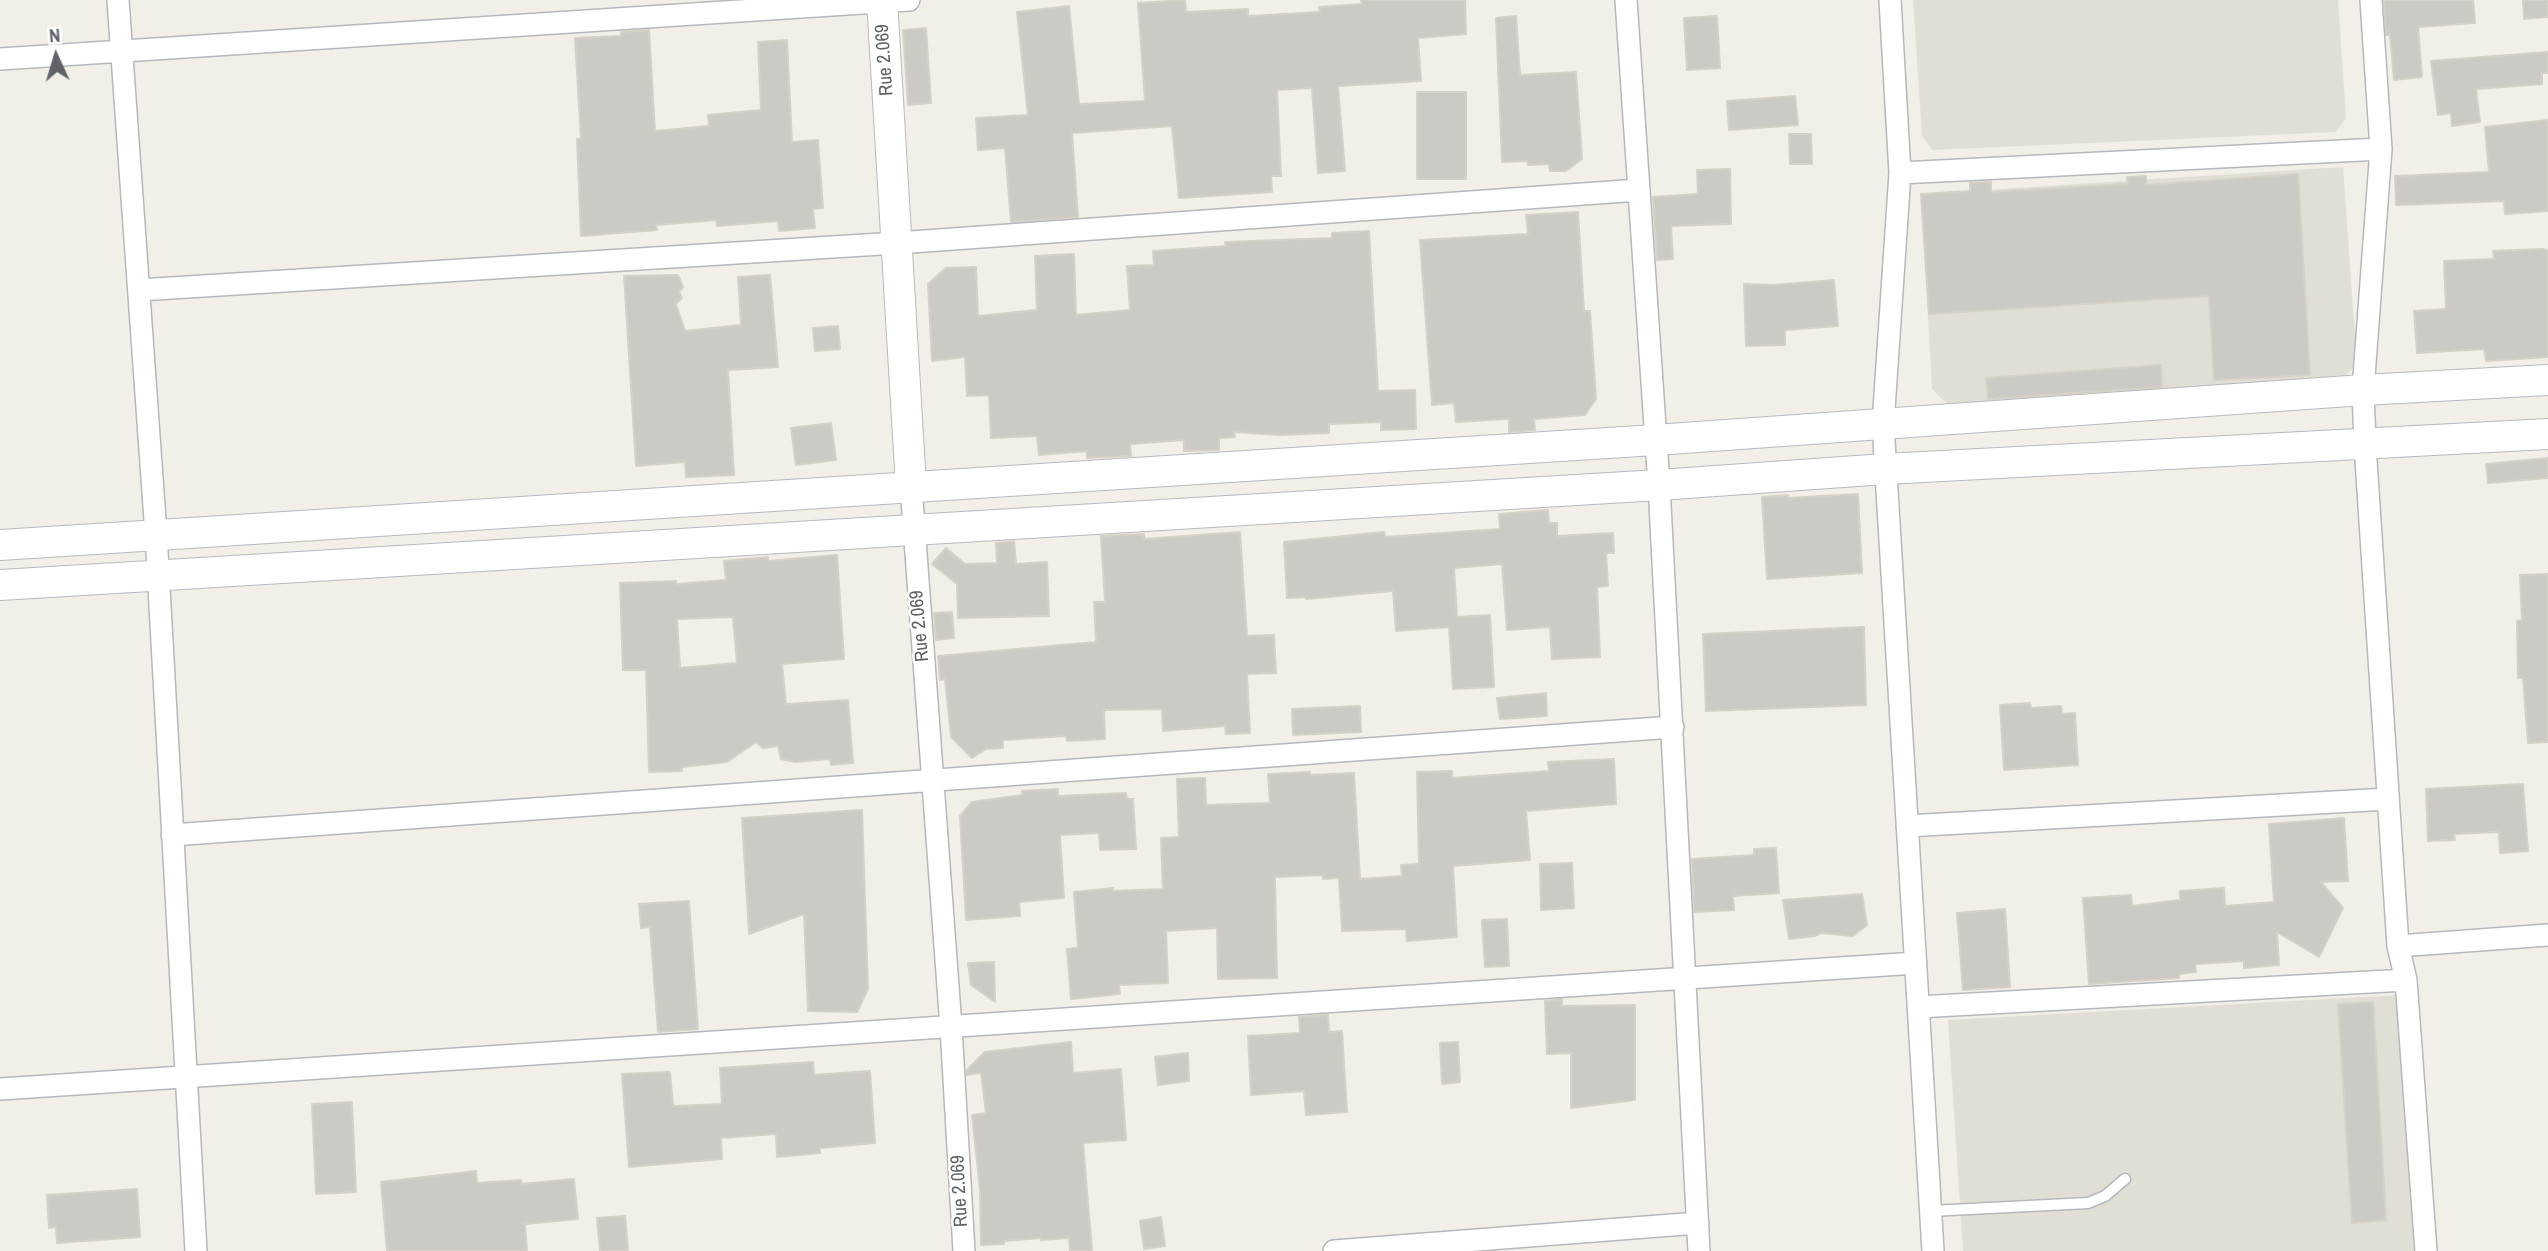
<!DOCTYPE html>
<style>
body{margin:0}
#map{position:relative;width:2548px;height:1251px;overflow:hidden;background:#f1efe8;font-family:"Archivo Narrow",sans-serif}
canvas{display:block}
.north{position:absolute;left:21px;top:21px;width:70px;height:70px;-webkit-text-stroke:5px #fff;paint-order:stroke;rotate:356deg;font-size:19px;font-weight:700;line-height:28px;text-align:center;color:#5f6368}
.north::after{content:'';display:block;margin:auto;width:24px;height:32px;background:#5f6368;clip-path:polygon(50% 0,100% 100%,50% 72%,0 100%)}
</style>
<div id="map">
<canvas width="2548" height="1251"></canvas>
<div class="north">N</div>
</div>
<script>
const c = document.querySelector('canvas').getContext('2d');
c.lineJoin = 'round';
function fill(path, color) { c.fillStyle = color; c.fill(path, 'evenodd'); }
function trace(path, color, width, dash) { c.strokeStyle = color; c.lineWidth = width; c.lineCap = dash ? 'butt' : 'round'; c.setLineDash(dash || []); c.stroke(path); }
function write(font, color, halo, rows, align = 'center') {
  c.font = font + ' "Archivo Narrow",sans-serif'; c.lineWidth = 5; c.setLineDash([]); c.textBaseline = 'middle'; c.strokeStyle = halo; c.fillStyle = color; for (const [text, x, y, turn = 0] of rows) {
    c.save(); c.translate(x, y); c.rotate((+turn || 0) * Math.PI / 180); c.textAlign = isNaN(turn) ? turn : align; if (halo) c.strokeText(text, 0, 0); c.fillText(text, 0, 0); c.restore();
  }
}
fill(new Path2D(`
 M 1913,0 L 2338,0 L 2346,118 L 2336,132 L 1932,150 L 1922,136 Z
 M 2343,167 L 2357,365 L 2338,382 L 1949,406 L 1932,389 L 1921,194 Z
 M 2401,995 L 2420,1251 L 1963,1251 L 1948,1020 Z`), '#e1ded6');
const building = new Path2D(`
 M 1185,0 L 1186,12 L 1248,9 L 1248,16 L 1320,12 L 1319,7 L 1362,4 L 1361,0 L 1465,0 L 1466,34 L 1418,38 L 1421,81 L 1338,86 L 1345,171 L 1318,173 L 1312,88 L 1277,90 L 1281,176 L 1271,176 L 1272,192 L 1179,198 L 1172,126 L 1072,133 L 1078,217 L 1011,222 L 1005,148 L 978,150 L 976,118 L 1028,115 L 1017,12 L 1069,6 L 1079,104 L 1145,101 L 1138,3 Z
 M 2384,0 L 2473,0 L 2475,23 L 2418,27 L 2422,77 L 2394,80 L 2390,35 L 2386,35 Z
 M 2523,0 L 2548,0 L 2548,17 L 2524,19 Z
 M 1516,16 L 1520,75 L 1576,72 L 1582,159 L 1566,171 L 1550,171 L 1549,164 L 1528,165 L 1527,161 L 1502,162 L 1496,18 Z
 M 1717,16 L 1720,68 L 1687,70 L 1684,18 Z
 M 926,28 L 931,103 L 908,105 L 903,30 Z
 M 649,30 L 655,131 L 709,126 L 708,115 L 761,110 L 758,42 L 787,40 L 792,142 L 818,140 L 823,208 L 813,209 L 815,228 L 779,231 L 778,221 L 717,226 L 716,220 L 656,225 L 657,230 L 581,236 L 577,139 L 581,139 L 575,38 L 621,36 L 621,32 Z
 M 2548,52 L 2548,73 L 2542,73 L 2542,84 L 2476,89 L 2480,122 L 2452,126 L 2451,113 L 2438,115 L 2431,61 Z
 M 1417,92 L 1466,92 L 1466,179 L 1417,179 Z
 M 1795,96 L 1798,125 L 1729,130 L 1727,101 Z
 M 2548,120 L 2548,211 L 2505,214 L 2504,201 L 2396,205 L 2395,176 L 2489,172 L 2485,127 Z
 M 1789,134 L 1811,134 L 1812,164 L 1790,164 Z
 M 1730,169 L 1731,224 L 1671,226 L 1673,259 L 1657,260 L 1653,197 L 1698,194 L 1697,170 Z
 M 2298,174 L 2310,375 L 2214,380 L 2209,296 L 1929,314 L 1921,194 L 1970,191 L 1970,183 L 1991,182 L 1991,192 L 2128,184 L 2127,177 L 2146,176 L 2146,185 Z
 M 1578,212 L 1584,311 L 1590,311 L 1596,399 L 1585,415 L 1534,419 L 1535,430 L 1509,432 L 1509,419 L 1505,419 L 1456,422 L 1454,403 L 1432,405 L 1420,240 L 1528,234 L 1526,215 Z
 M 1369,231 L 1378,391 L 1415,390 L 1416,429 L 1381,430 L 1381,422 L 1329,424 L 1329,433 L 1280,435 L 1234,432 L 1235,437 L 1219,438 L 1219,450 L 1184,451 L 1184,440 L 1130,444 L 1131,456 L 1087,458 L 1087,451 L 1039,455 L 1037,436 L 991,438 L 989,395 L 967,396 L 965,357 L 932,361 L 928,284 L 946,268 L 976,267 L 978,316 L 1037,310 L 1035,256 L 1074,254 L 1076,315 L 1130,310 L 1127,266 L 1154,265 L 1153,251 L 1226,246 L 1225,242 L 1332,238 L 1332,233 Z
 M 2543,249 L 2548,251 L 2548,357 L 2486,361 L 2484,349 L 2417,353 L 2414,311 L 2446,309 L 2444,261 L 2494,259 L 2493,251 Z
 M 678,275 L 683,287 L 679,292 L 682,298 L 676,304 L 685,331 L 741,325 L 738,277 L 770,275 L 778,367 L 728,370 L 734,475 L 686,477 L 685,462 L 636,466 L 624,276 Z
 M 1834,280 L 1838,326 L 1785,330 L 1785,345 L 1746,346 L 1744,284 L 1775,285 Z
 M 838,326 L 840,349 L 815,351 L 813,328 Z
 M 2161,365 L 2162,387 L 1988,399 L 1986,378 Z
 M 831,423 L 836,460 L 796,465 L 791,428 Z
 M 2548,458 L 2548,478 L 2488,483 L 2486,464 Z
 M 1858,494 L 1862,573 L 1767,579 L 1762,497 L 1788,495 L 1788,498 Z
 M 1548,510 L 1549,523 L 1557,523 L 1557,536 L 1613,533 L 1614,553 L 1606,553 L 1608,586 L 1597,587 L 1600,657 L 1552,659 L 1550,627 L 1507,630 L 1502,564 L 1454,568 L 1457,617 L 1490,615 L 1494,687 L 1453,689 L 1449,627 L 1396,631 L 1393,591 L 1306,599 L 1306,597 L 1287,598 L 1284,542 L 1384,532 L 1385,537 L 1500,529 L 1499,514 Z
 M 1240,532 L 1247,636 L 1274,635 L 1276,673 L 1247,674 L 1250,733 L 1226,734 L 1225,726 L 1163,731 L 1162,709 L 1104,710 L 1105,739 L 1067,741 L 1066,736 L 1003,740 L 1003,748 L 986,749 L 972,758 L 951,737 L 945,679 L 940,680 L 938,656 L 1096,642 L 1094,602 L 1105,602 L 1101,536 L 1144,534 L 1144,539 Z
 M 1014,541 L 1016,564 L 1047,562 L 1049,616 L 958,618 L 957,584 L 932,564 L 946,548 L 965,564 L 997,563 L 996,543 Z
 M 837,555 L 844,659 L 782,664 L 786,704 L 848,700 L 853,763 L 831,765 L 830,759 L 795,762 L 781,759 L 778,746 L 763,748 L 756,742 L 727,762 L 682,767 L 682,771 L 649,772 L 646,670 L 623,670 L 620,583 L 676,581 L 676,584 L 726,580 L 724,561 L 768,557 L 768,561 ZM 733,617 L 737,663 L 680,668 L 677,619 Z
 M 2548,574 L 2548,742 L 2528,743 L 2523,678 L 2518,678 L 2517,621 L 2522,620 L 2520,575 Z
 M 952,612 L 954,638 L 936,640 L 934,613 Z
 M 1864,627 L 1866,705 L 1706,711 L 1703,634 Z
 M 1546,693 L 1547,716 L 1500,719 L 1497,698 Z
 M 2030,703 L 2031,708 L 2061,706 L 2062,714 L 2075,713 L 2078,765 L 2004,770 L 2000,705 Z
 M 1360,706 L 1361,732 L 1293,735 L 1292,709 Z
 M 1614,759 L 1616,804 L 1526,811 L 1530,860 L 1453,866 L 1457,937 L 1407,941 L 1406,929 L 1342,931 L 1339,878 L 1323,879 L 1323,875 L 1275,877 L 1277,978 L 1218,979 L 1217,928 L 1166,931 L 1168,983 L 1119,985 L 1120,994 L 1071,999 L 1067,949 L 1078,948 L 1074,892 L 1113,888 L 1113,891 L 1163,889 L 1161,838 L 1179,837 L 1177,779 L 1205,778 L 1206,805 L 1270,803 L 1268,774 L 1310,772 L 1310,775 L 1354,773 L 1360,879 L 1402,876 L 1401,865 L 1419,864 L 1417,772 L 1452,771 L 1452,778 L 1549,771 L 1548,762 Z
 M 2523,784 L 2528,851 L 2500,853 L 2499,832 L 2454,834 L 2455,840 L 2428,841 L 2426,789 Z
 M 1058,789 L 1058,796 L 1126,793 L 1127,799 L 1133,799 L 1136,849 L 1100,850 L 1099,833 L 1060,835 L 1064,898 L 1019,902 L 1020,916 L 966,920 L 960,816 L 972,802 L 1022,795 L 1022,791 Z
 M 862,810 L 868,989 L 857,1012 L 808,1011 L 804,914 L 749,934 L 742,818 Z
 M 2344,818 L 2348,881 L 2321,882 L 2343,908 L 2319,957 L 2277,932 L 2279,965 L 2244,968 L 2244,961 L 2195,964 L 2196,972 L 2179,974 L 2179,978 L 2089,984 L 2083,898 L 2131,895 L 2132,906 L 2180,900 L 2180,891 L 2224,888 L 2225,906 L 2274,902 L 2269,824 Z
 M 1776,848 L 1779,893 L 1733,896 L 1734,910 L 1694,912 L 1692,859 L 1754,855 L 1754,849 Z
 M 1572,863 L 1574,908 L 1541,910 L 1540,864 Z
 M 1862,894 L 1867,925 L 1853,936 L 1821,933 L 1815,936 L 1789,939 L 1783,900 Z
 M 689,901 L 698,1029 L 658,1032 L 650,927 L 641,928 L 639,904 Z
 M 2005,909 L 2010,987 L 1963,990 L 1957,913 Z
 M 1507,919 L 1509,966 L 1485,967 L 1482,920 Z
 M 994,962 L 995,1002 L 971,985 L 968,963 Z
 M 1562,999 L 1562,1006 L 1635,1005 L 1635,1100 L 1571,1108 L 1571,1053 L 1547,1054 L 1545,1001 Z
 M 2373,1002 L 2386,1220 L 2352,1223 L 2338,1004 Z
 M 1328,1015 L 1329,1032 L 1342,1031 L 1347,1112 L 1306,1115 L 1304,1091 L 1251,1095 L 1248,1036 L 1300,1033 L 1299,1017 Z
 M 1071,1042 L 1073,1073 L 1121,1069 L 1126,1140 L 1083,1143 L 1092,1251 L 1070,1251 L 1069,1238 L 1041,1240 L 1041,1238 L 1004,1241 L 1004,1244 L 981,1245 L 980,1190 L 972,1115 L 986,1113 L 981,1073 L 967,1075 L 967,1070 L 985,1052 Z
 M 1458,1042 L 1460,1082 L 1442,1084 L 1440,1043 Z
 M 1188,1053 L 1189,1081 L 1158,1085 L 1155,1057 Z
 M 813,1062 L 814,1075 L 870,1071 L 875,1143 L 820,1148 L 820,1153 L 777,1157 L 776,1134 L 721,1138 L 722,1159 L 629,1167 L 622,1074 L 670,1072 L 673,1106 L 722,1104 L 720,1068 Z
 M 352,1102 L 356,1192 L 316,1194 L 312,1104 Z
 M 476,1171 L 477,1183 L 521,1180 L 522,1184 L 574,1179 L 578,1219 L 525,1224 L 527,1251 L 387,1251 L 381,1182 Z
 M 137,1189 L 140,1237 L 57,1243 L 56,1227 L 49,1228 L 47,1195 Z
 M 625,1216 L 628,1251 L 600,1251 L 597,1218 Z
 M 1161,1217 L 1165,1246 L 1144,1249 L 1140,1221 Z`);
fill(building, '#cccac5');
trace(building, '#d6d1c6', 2);
const lane = new Path2D(`
 M 1931,1211 L 2088,1203 L 2105,1196 L 2125,1179`);
const street = new Path2D(`
 M 118,0 L 156,534 L 196,1251
 M 1626,0 L 1659,485 L 1699,1251
 M 1890,0 L 1900,173 L 1883,424 L 1933,1251
 M 2371,0 L 2381,149 L 2363,390 L 2365,445 L 2398,946 L 2406,980 L 2426,1251
 M 0,59 L 909,0
 M 1900,173 L 2381,149
 M 139,290 L 897,243 L 1639,190
 M 911,486 L 951,1027 L 964,1251
 M 1907,826 L 2388,799
 M 172,835 L 1673,727
 M 2398,946 L 2548,935
 M 1918,1007 L 2406,980
 M 0,1089 L 1916,963
 M 1334,1251 L 1698,1223`);
const secondary = new Path2D(`
 M 882,0 L 911,486
 M 0,545 L 1655,440 L 2363,390 L 2548,380
 M 0,585 L 1659,485 L 1885,469 L 2548,434`);
trace(lane, '#b5b8bc', 13);
trace(street, '#b5b8bc', 24);
trace(secondary, '#b6babf', 32);
trace(lane, '#fff', 10);
trace(street, '#fff', 21);
trace(secondary, '#fff', 30);
write('19px', '#5f6368', '#fff', [
 ["Rue 2.069",885,60,-94],
 ["Rue 2.069",920,626,-95],
 ["Rue 2.069",960,1191,-93]
]);
</script>
